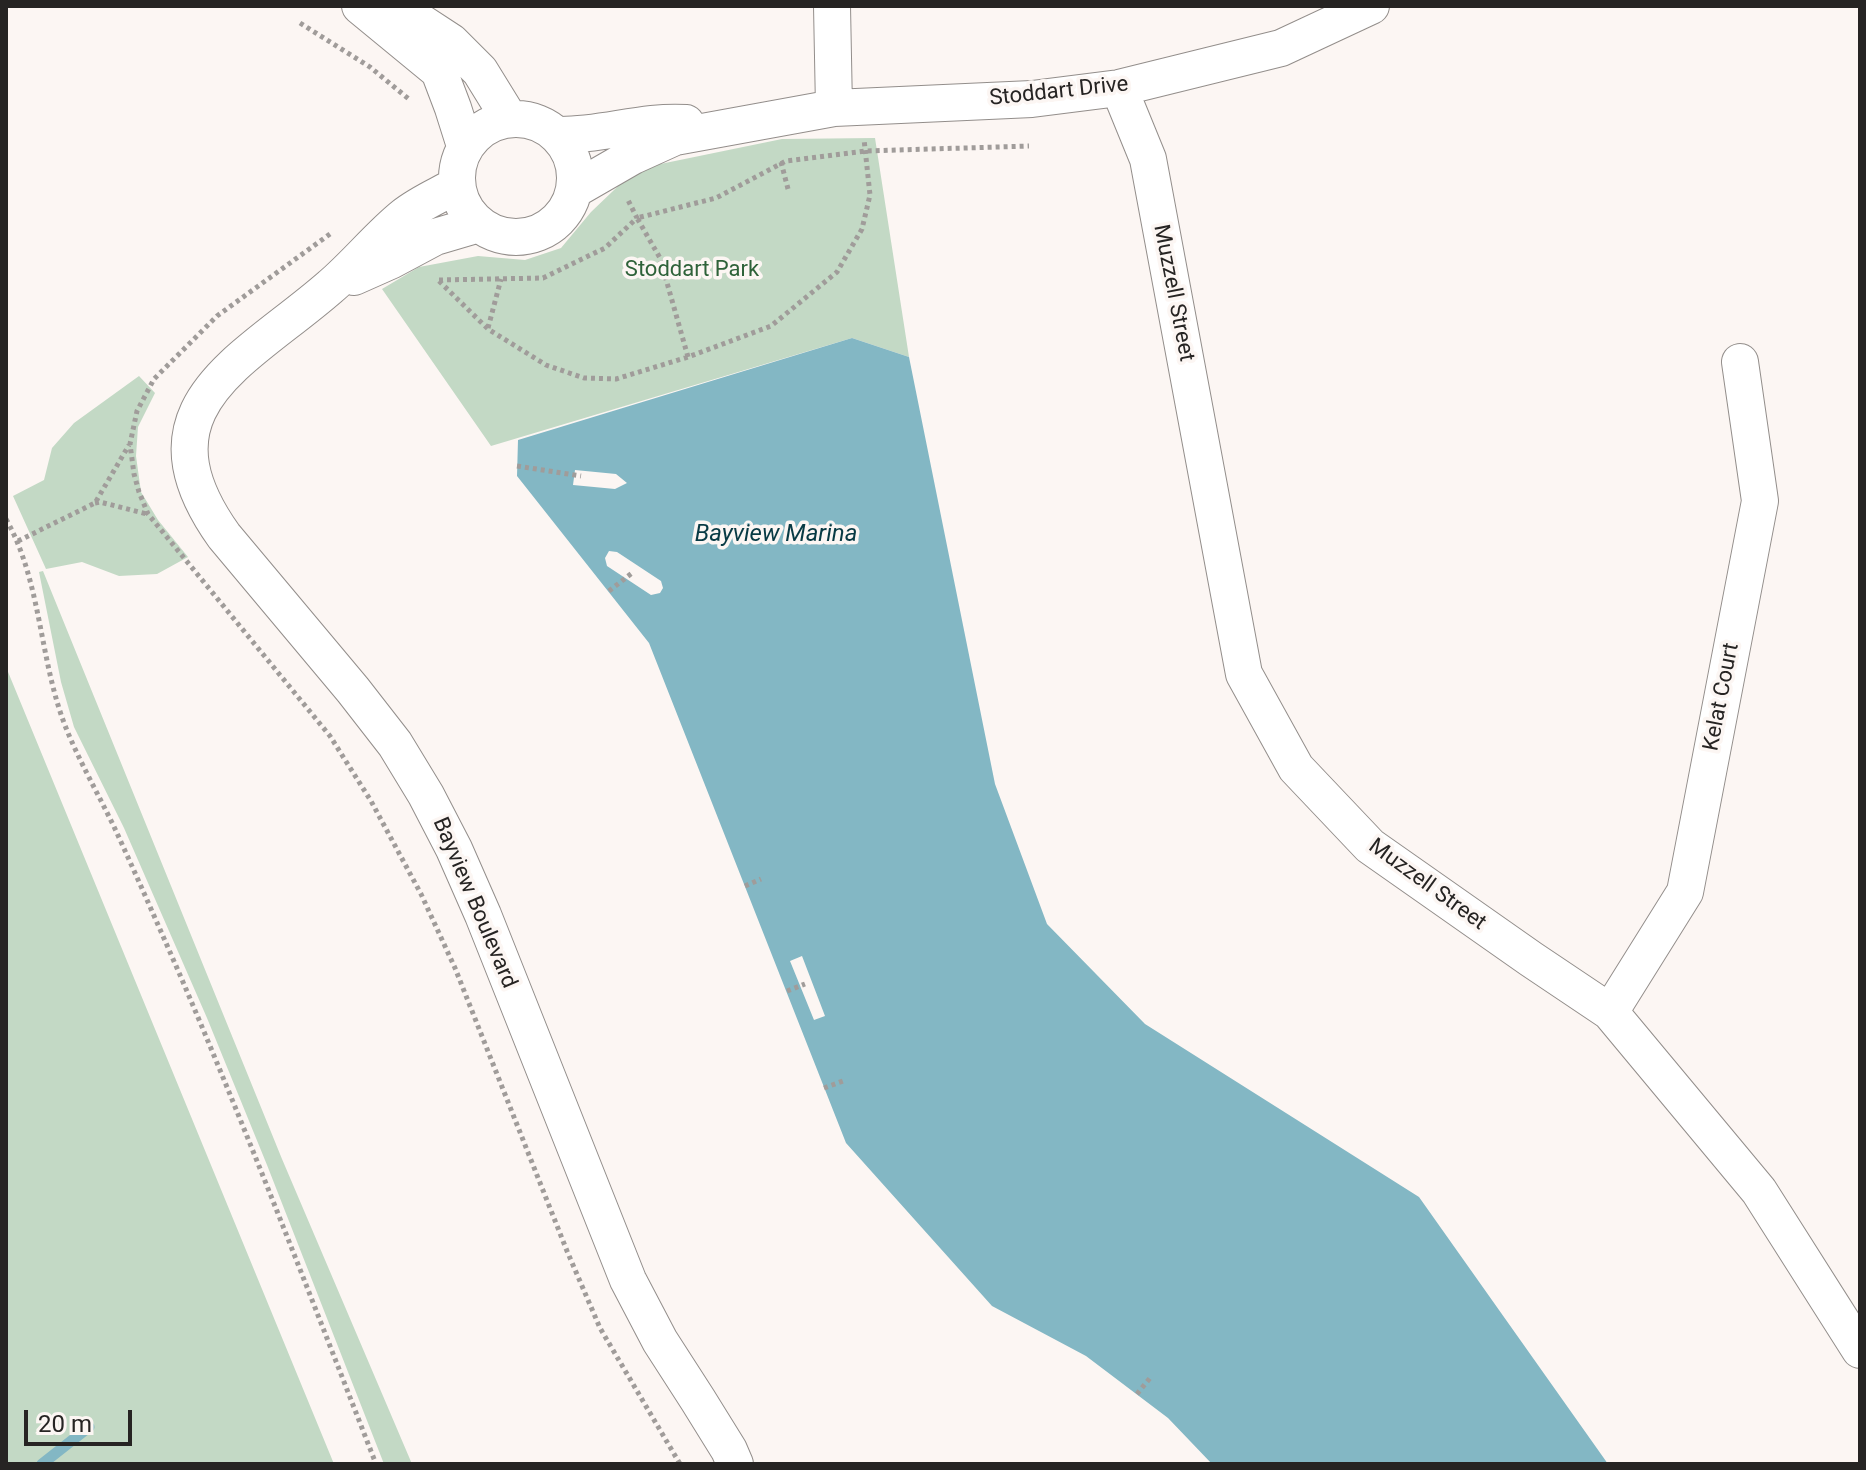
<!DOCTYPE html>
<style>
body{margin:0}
#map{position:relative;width:1866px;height:1470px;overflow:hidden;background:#fcf6f3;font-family:Roboto,sans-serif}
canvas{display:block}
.frame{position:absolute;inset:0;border:8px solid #262423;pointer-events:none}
.scale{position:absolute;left:24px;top:1410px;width:108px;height:36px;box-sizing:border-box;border:4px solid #262423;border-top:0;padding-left:10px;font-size:24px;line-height:28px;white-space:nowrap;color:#262423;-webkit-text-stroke:6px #fcf6f3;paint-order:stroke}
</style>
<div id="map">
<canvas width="1866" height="1470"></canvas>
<div class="frame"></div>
<div class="scale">20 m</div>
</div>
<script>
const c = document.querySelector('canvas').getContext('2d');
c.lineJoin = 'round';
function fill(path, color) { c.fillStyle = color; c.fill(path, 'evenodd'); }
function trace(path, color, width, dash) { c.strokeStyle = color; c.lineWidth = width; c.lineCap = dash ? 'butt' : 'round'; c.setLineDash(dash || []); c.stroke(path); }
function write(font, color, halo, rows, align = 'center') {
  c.font = font + ' Roboto,sans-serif'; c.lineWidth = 7; c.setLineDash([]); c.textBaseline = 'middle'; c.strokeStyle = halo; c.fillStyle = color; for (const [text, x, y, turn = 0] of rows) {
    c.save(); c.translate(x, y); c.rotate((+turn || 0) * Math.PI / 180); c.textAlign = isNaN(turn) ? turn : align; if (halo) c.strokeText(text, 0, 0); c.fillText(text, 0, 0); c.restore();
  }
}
fill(new Path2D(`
 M 875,138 L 909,357 L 852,338 L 491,446 L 382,289 L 419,267 L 478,256 L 525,260 L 561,248 L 591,212 L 636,169 L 782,139 Z
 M 139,376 L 155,393 L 138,427 L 136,456 L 141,492 L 158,520 L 188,557 L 157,574 L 119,576 L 82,562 L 46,569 L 13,496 L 44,480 L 52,448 L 74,423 Z
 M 43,571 L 282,1159 L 412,1464 L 384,1464 L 267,1165 L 207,1018 L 124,828 L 74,727 L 61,682 L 39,572 Z
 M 6,667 L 334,1464 L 6,1464 Z`), '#c3d9c5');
fill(new Path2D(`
 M 852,338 L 909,357 L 995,784 L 1047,924 L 1145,1024 L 1419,1197 L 1608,1464 L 1212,1464 L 1168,1418 L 1086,1356 L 992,1306 L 846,1143 L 649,643 L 517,476 L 518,440 Z`), '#83b7c4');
fill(new Path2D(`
 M 575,470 L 616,474 L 627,483 L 615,489 L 573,485 Z
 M 609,551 L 617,552 L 661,581 L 663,588 L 660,593 L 651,595 L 607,566 L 605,558 Z
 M 802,956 L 825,1016 L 814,1020 L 790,961 Z`), '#fcf6f3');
trace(new Path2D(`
 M 42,1464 L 89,1427`), '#83b7c4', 11);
const minor = new Path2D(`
 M 360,6 L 439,71 L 453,108 L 465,146
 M 396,6 L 451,42 L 480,71 L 509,118
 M 832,6 L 834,108
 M 1119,88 L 1148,159 L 1244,674 L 1296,768 L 1370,846 L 1531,959 L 1610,1012 L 1759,1191 L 1860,1350
 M457 178a59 59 0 1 1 118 0a59 59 0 1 1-118 0Z
 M 558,135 C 601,136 643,120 686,123
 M 457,185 C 440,195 420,203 404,216 C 378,237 356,265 330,287 C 244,362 132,407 224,536 L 353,690 L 395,744 L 426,795 L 454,849 L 483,915 L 628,1280 L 660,1341 L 698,1400 L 729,1450 L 735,1464
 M 574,190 L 633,156 L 675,137 L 834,108 L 1032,99 L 1119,88 L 1281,48 L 1371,6
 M 354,277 L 390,261 L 435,237 L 479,224
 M 1610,1012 L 1685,892 L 1760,501 L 1740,362`);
trace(minor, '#938e8b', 38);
trace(new Path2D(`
 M 300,23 L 370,67 L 410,100
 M 781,162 L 788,189
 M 330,234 L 217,316 L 154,379 L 137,411 L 130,444 L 134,474 L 139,492 L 148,514 L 330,736 L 371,801 L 421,894 L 455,968 L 567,1251 L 600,1328 L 680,1464
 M 439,280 L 543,278 L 605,248 L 637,218 L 628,200
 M 439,281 L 488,329 L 546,365 L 584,378 L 616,379 L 688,357 L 771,326 L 837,272 L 862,229 L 870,195 L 864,139
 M 488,328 L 501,279
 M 688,357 L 660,258 L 637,218 L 716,198 L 786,161 L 866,151 L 1029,146
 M 517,466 L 581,476
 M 95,503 L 100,502 L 147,514
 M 6,519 C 42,583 39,660 66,728 C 80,763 100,797 116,831 C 138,879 159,927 180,975 C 249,1136 312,1300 376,1464
 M 18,541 L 95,503 L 129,445
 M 609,591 L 632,573
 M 745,886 L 761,879
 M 787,991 L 805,984
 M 824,1088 L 843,1081
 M 1137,1394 L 1150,1378`), '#a09c9a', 5, [4, 4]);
trace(minor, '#fff', 36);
write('22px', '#262423', '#fcf6f3', [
 ["Stoddart Drive",1059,92,-6],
 ["Muzzell Street",1173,293,79],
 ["Kelat Court",1722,697,-79],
 ["Muzzell Street",1427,885,36],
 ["Bayview Boulevard",474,903,67]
]);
write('22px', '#2e6239', '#fcf6f3', [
 ["Stoddart Park",692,270]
]);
write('italic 24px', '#083a44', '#fcf6f3', [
 ["Bayview Marina",776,535]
]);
</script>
